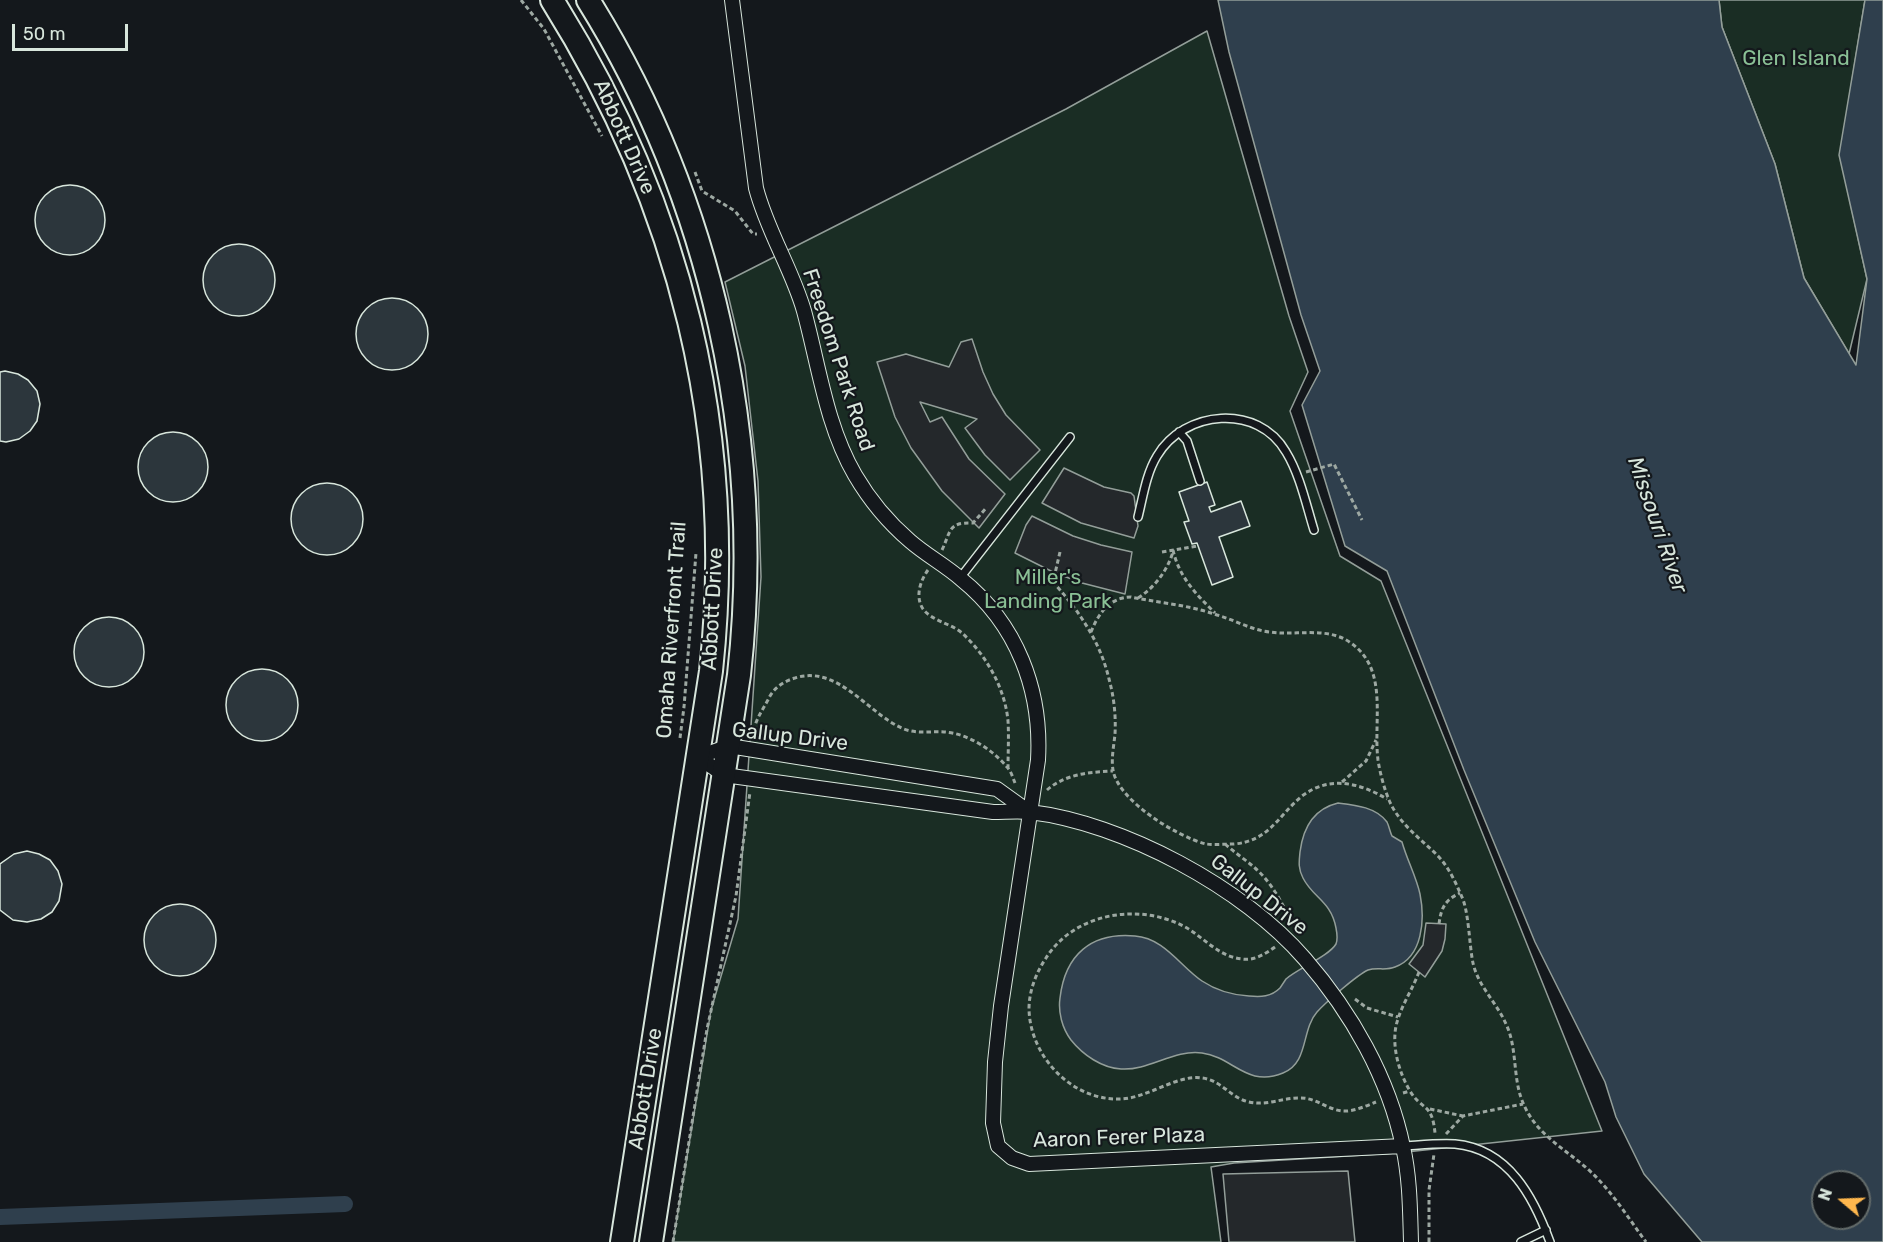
<!DOCTYPE html>
<style>
body{margin:0}
#map{position:relative;width:1883px;height:1242px;overflow:hidden;background:#14181c;font-family:Rubik,sans-serif}
canvas{display:block}
.north{position:absolute;left:1811px;top:1170px;width:60px;height:60px;box-sizing:border-box;background:#14181c;border:2px solid #626a69;border-radius:50%;rotate:289deg;font-size:16px;font-weight:700;line-height:24px;text-align:center;color:#d8e6dc}
.north::after{content:'';display:block;margin:auto;width:21px;height:27px;background:#ffb74d;clip-path:polygon(50% 0,100% 100%,50% 72%,0 100%)}
.scale{position:absolute;left:12px;top:24px;width:116px;height:27px;box-sizing:border-box;border:3px solid #d8e6dc;border-top:0;padding-left:8px;font-size:18px;line-height:21px;white-space:nowrap;color:#d8e6dc;-webkit-text-stroke:4px #14181c;paint-order:stroke}
</style>
<div id="map">
<canvas width="1883" height="1242"></canvas>
<div class="north">N</div>
<div class="scale">50 m</div>
</div>
<script>
const c = document.querySelector('canvas').getContext('2d');
c.lineJoin = 'round';
function fill(path, color) { c.fillStyle = color; c.fill(path, 'evenodd'); }
function trace(path, color, width, dash) { c.strokeStyle = color; c.lineWidth = width; c.lineCap = dash ? 'butt' : 'round'; c.setLineDash(dash || []); c.stroke(path); }
function write(font, color, halo, rows, align = 'center') {
  c.font = font + ' Rubik,sans-serif'; c.lineWidth = 4.5; c.setLineDash([]); c.textBaseline = 'middle'; c.strokeStyle = halo; c.fillStyle = color; for (const [text, x, y, turn = 0] of rows) {
    c.save(); c.translate(x, y); c.rotate((+turn || 0) * Math.PI / 180); c.textAlign = isNaN(turn) ? turn : align; if (halo) c.strokeText(text, 0, 0); c.fillText(text, 0, 0); c.restore();
  }
}
const green = new Path2D(`
 M 1719,0 L 1865,0 L 1840,155 L 1867,279 L 1849,354 L 1804,278 L 1775,164 L 1722,27 Z
 M 1207,31 L 1289,316 L 1308,372 L 1290,411 L 1340,556 L 1381,581 L 1602,1131 L 1397,1153 L 1234,1163 L 1211,1167 L 1221,1242 L 673,1242 L 711,1010 L 738,919 L 761,577 L 758,481 L 745,366 L 725,282 L 1066,109 Z`);
fill(green, '#1a2d24');
trace(green, '#939e99', 1.5);
const parking = new Path2D(`
 M 972,339 L 983,372 L 993,394 L 1006,415 L 1040,450 L 1010,480 L 985,455 L 965,428 L 977,419 L 920,402 L 930,422 L 942,417 L 969,459 L 1005,494 L 979,528 L 942,491 L 911,448 L 895,417 L 877,362 L 906,354 L 949,367 L 961,342 Z
 M 1064,468 L 1104,487 L 1131,493 L 1134,496 L 1138,526 L 1134,538 L 1081,523 L 1042,503 Z
 M 1032,516 L 1073,536 L 1101,545 L 1132,552 L 1125,594 L 1082,583 L 1053,572 L 1015,553 L 1026,525 Z
 M 1426,923 L 1446,924 L 1445,939 L 1442,951 L 1425,977 L 1409,964 L 1423,945 Z
 M 1348,1171 L 1355,1242 L 1229,1242 L 1223,1174 Z`);
fill(parking, '#24282b');
trace(parking, '#939e99', 1.5);
const water = new Path2D(`
 M 1218,0 L 1719,0 L 1722,27 L 1775,164 L 1804,278 L 1856,365 L 1867,279 L 1839,155 L 1865,0 L 1883,0 L 1883,1242 L 1702,1242 L 1644,1174 L 1616,1117 L 1605,1082 L 1535,942 L 1464,770 L 1387,571 L 1345,546 L 1302,405 L 1320,371 L 1301,315 L 1229,52 ZM 1823,1182 L 1859,1182 L 1859,1218 L 1823,1218 Z
 M 1338,803 C 1355,805 1376,807 1387,822 C 1389,826 1390,832 1392,836 L 1402,842 C 1407,860 1416,876 1420,894 C 1425,919 1423,957 1395,967 C 1386,971 1377,967 1368,970 C 1357,975 1325,1003 1317,1012 C 1301,1030 1309,1063 1283,1073 C 1247,1088 1233,1057 1202,1053 C 1174,1049 1149,1071 1121,1069 C 1102,1068 1083,1055 1071,1040 C 1062,1028 1058,1012 1060,998 C 1065,955 1091,932 1135,936 C 1164,938 1180,966 1202,981 C 1217,991 1232,995 1249,996 C 1261,997 1271,997 1280,988 C 1282,985 1284,982 1286,979 C 1297,969 1329,956 1336,944 C 1338,939 1337,933 1336,928 C 1331,901 1313,898 1303,878 C 1298,868 1299,862 1300,852 C 1303,828 1313,809 1338,803 Z`);
fill(water, '#2f3f4d');
trace(water, '#939e99', 1.5);
trace(new Path2D(`
 M 0,1217 L 345,1204`), '#2f3f4d', 16);
const building = new Path2D(`
 M35 220a35 35 0 1 1 70 0a35 35 0 1 1-70 0Z
 M203 280a36 36 0 1 1 72 0a36 36 0 1 1-72 0Z
 M356 334a36 36 0 1 1 72 0a36 36 0 1 1-72 0Z
 M 5,371 L 18,374 L 28,380 L 37,391 L 40,404 L 37,421 L 30,431 L 19,439 L 6,442 L 0,441 L 0,372 Z
 M138 467a35 35 0 1 1 70 0a35 35 0 1 1-70 0Z
 M 1207,482 L 1215,505 L 1209,507 L 1211,512 L 1241,501 L 1250,526 L 1219,537 L 1233,577 L 1212,585 L 1197,543 L 1192,544 L 1184,522 L 1189,521 L 1179,492 Z
 M291 519a36 36 0 1 1 72 0a36 36 0 1 1-72 0Z
 M74 652a35 35 0 1 1 70 0a35 35 0 1 1-70 0Z
 M226 705a36 36 0 1 1 72 0a36 36 0 1 1-72 0Z
 M 27,851 L 39,854 L 50,860 L 58,871 L 62,884 L 59,901 L 52,912 L 41,919 L 27,922 L 13,920 L 0,910 L 0,864 L 14,854 Z
 M144 940a36 36 0 1 1 72 0a36 36 0 1 1-72 0Z`);
fill(building, '#2c363c');
trace(building, '#d8e6dc', 1.5);
const service = new Path2D(`
 M 1179,432 L 1187,441 L 1200,481
 M 1138,517 C 1143,497 1146,474 1157,456 C 1184,410 1258,403 1286,452 C 1300,475 1306,504 1314,530
 M 960,578 L 1070,437
 M 1403,1146 C 1420,1145 1438,1143 1455,1144 C 1509,1149 1534,1198 1550,1242
 M 1521,1242 L 1546,1230`);
const minor = new Path2D(`
 M 732,0 L 756,188 C 767,231 792,269 804,311 C 819,366 826,425 855,475 C 869,499 889,523 910,541 C 926,555 945,565 961,579 C 1017,624 1042,690 1038,760 L 1001,1006 L 995,1062 L 993,1123 L 998,1146 L 1012,1158 L 1029,1164 L 1403,1146
 M 698,757 L 724,775 L 993,812 C 1005,812 1018,811 1030,812 C 1123,823 1244,888 1305,959 C 1351,1012 1389,1078 1403,1147 C 1410,1178 1410,1210 1411,1242
 M 698,757 L 729,746 L 997,789 L 1029,812`);
const trunk = new Path2D(`
 M 552,0 C 680,204 737,431 711,671 L 622,1242
 M 588,0 C 712,199 765,442 739,675 L 651,1242`);
trace(service, '#d8e6dc', 10);
trace(minor, '#d8e6dc', 16);
trace(trunk, '#d8e6dc', 26);
trace(new Path2D(`
 M 521,0 L 544,29 L 602,136
 M 695,172 L 702,191 L 735,211 L 753,234 L 757,234
 M 1306,472 L 1334,464 L 1362,520
 M 942,550 C 951,531 948,522 973,523 L 987,507
 M 1173,550 C 1179,577 1196,594 1215,613
 M 1060,552 L 1053,582 C 1079,611 1100,641 1109,679 C 1114,697 1116,716 1115,734 C 1114,745 1111,758 1113,770 C 1118,801 1178,837 1206,844 C 1215,845 1225,844 1234,844 C 1269,841 1278,816 1302,796 C 1330,775 1360,783 1387,799
 M 1162,552 L 1197,546
 M 928,570 C 920,581 915,597 923,609 C 932,621 950,623 962,633 C 986,655 1005,688 1008,721 C 1009,737 1008,752 1008,768
 M 1138,598 C 1155,587 1167,571 1173,552
 M 1091,632 C 1098,614 1110,597 1131,597 C 1159,603 1190,605 1217,615 C 1235,620 1251,630 1270,632 C 1297,636 1327,626 1351,643 C 1389,670 1373,720 1378,760 C 1380,773 1384,788 1389,800 C 1399,824 1420,838 1437,855 C 1448,866 1455,881 1461,895 C 1469,910 1469,944 1473,963 C 1478,986 1497,1003 1506,1024 C 1518,1049 1512,1080 1524,1105 C 1538,1137 1568,1150 1592,1173 C 1613,1193 1629,1219 1646,1242
 M 680,738 L 684,707 L 696,553
 M 753,738 C 753,722 763,710 770,696 C 776,686 785,681 795,678 C 838,664 869,715 904,729 C 917,734 931,731 944,732 C 967,733 993,750 1007,767 C 1011,771 1013,778 1015,783
 M 1342,782 L 1366,761 L 1376,740
 M 1047,790 C 1065,774 1090,772 1113,771
 M 1225,844 C 1235,853 1246,860 1255,868 C 1272,883 1283,904 1292,924
 M 1439,924 C 1441,908 1445,900 1460,893
 M 1275,947 C 1265,954 1254,961 1242,959 C 1220,957 1205,939 1187,928 C 1141,902 1075,912 1046,958 C 1036,973 1029,991 1029,1009 C 1030,1056 1071,1100 1119,1099 C 1147,1099 1177,1074 1202,1078 C 1221,1080 1231,1098 1249,1102 C 1266,1106 1282,1098 1299,1098 C 1315,1097 1326,1109 1342,1111 C 1353,1112 1366,1106 1376,1102
 M 1419,972 C 1413,988 1403,1003 1398,1019 C 1390,1041 1398,1071 1410,1091 C 1422,1111 1432,1102 1435,1133
 M 1355,999 L 1367,1008 L 1398,1017
 M 1403,1093 L 1410,1091
 M 1430,1109 L 1463,1116
 M 1446,1134 L 1463,1116 L 1523,1104
 M 673,1242 L 707,1029 L 736,896 L 750,792
 M 1429,1242 L 1429,1190 L 1434,1154`), '#9da8a2', 3, [4.5, 3]);
trace(service, '#14181c', 7);
trace(minor, '#14181c', 14);
trace(trunk, '#14181c', 22);
write('21px', '#8ac095', '#14181c', [
 ["Glen Island",1796,59],
 ["Miller's",1048,578],
 ["Landing Park",1048,602]
]);
write('21px', '#d8e6dc', '#14181c', [
 ["Abbott Drive",624,137,66],
 ["Freedom Park Road",838,360,72],
 ["Abbott Drive",713,609,-87],
 ["Omaha Riverfront Trail",672,630,-86],
 ["Gallup Drive",790,737,7],
 ["Gallup Drive",1259,895,38],
 ["Abbott Drive",646,1089,-81],
 ["Aaron Ferer Plaza",1119,1138,-2]
]);
write('italic 22px', '#d8e6dc', '#14181c', [
 ["Missouri River",1657,525,71]
]);
</script>
